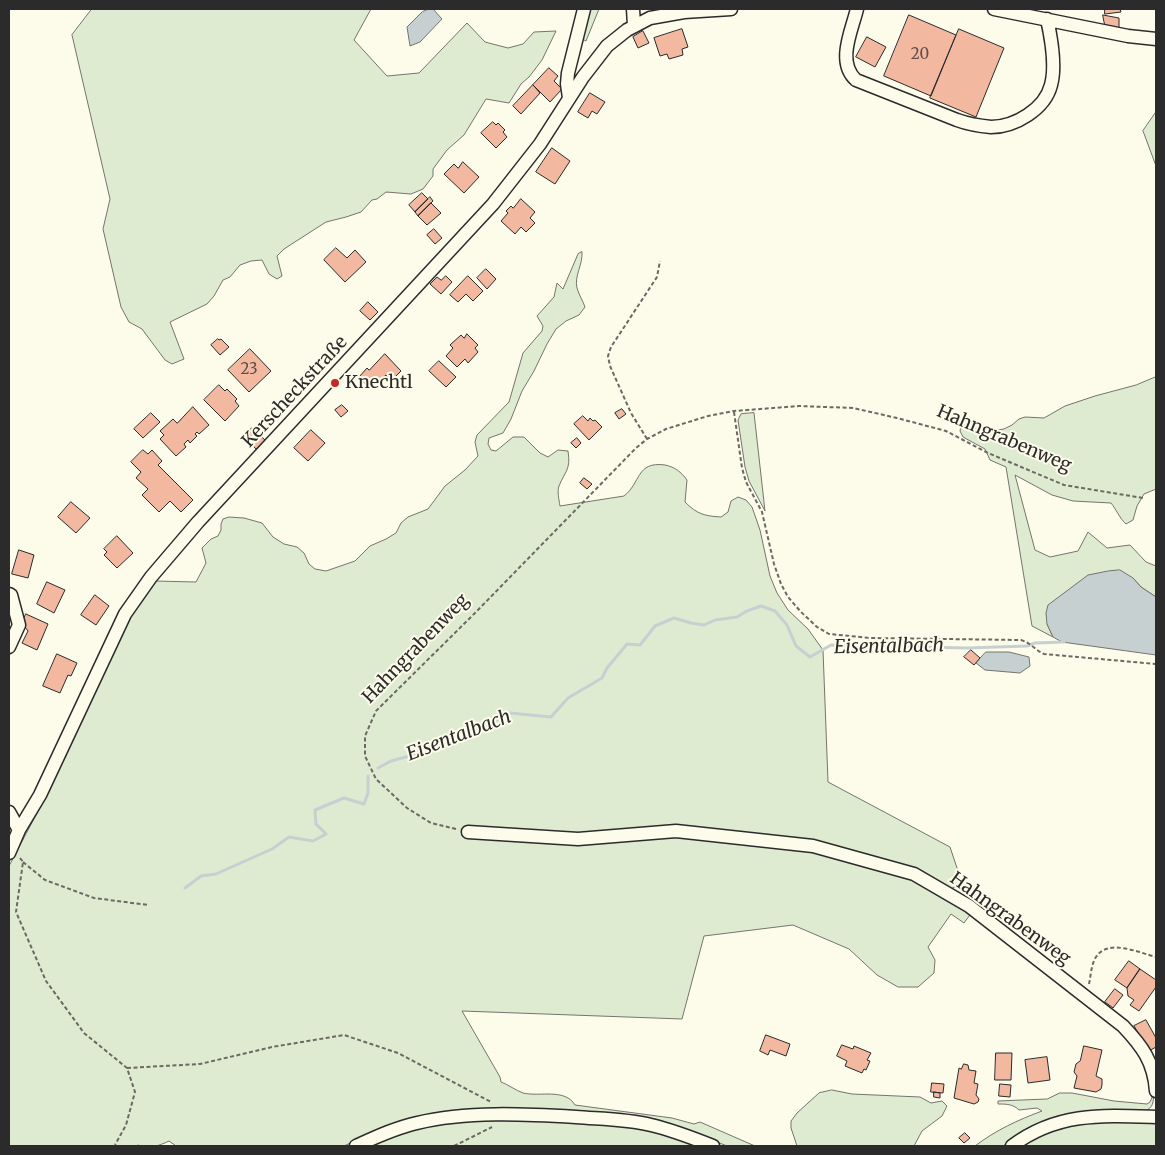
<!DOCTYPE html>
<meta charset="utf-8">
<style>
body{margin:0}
#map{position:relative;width:1165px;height:1155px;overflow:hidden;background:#fdfbea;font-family:Merriweather,serif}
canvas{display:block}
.frame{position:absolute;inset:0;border:10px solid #2b2b2b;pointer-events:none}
</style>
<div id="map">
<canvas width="1165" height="1155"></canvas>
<div class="frame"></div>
</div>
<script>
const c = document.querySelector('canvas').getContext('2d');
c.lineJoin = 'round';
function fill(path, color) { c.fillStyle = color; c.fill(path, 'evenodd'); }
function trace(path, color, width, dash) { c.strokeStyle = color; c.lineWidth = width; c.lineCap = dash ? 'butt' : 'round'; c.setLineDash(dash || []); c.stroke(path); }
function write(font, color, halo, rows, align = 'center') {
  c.font = font + ' Merriweather,serif'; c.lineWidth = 4; c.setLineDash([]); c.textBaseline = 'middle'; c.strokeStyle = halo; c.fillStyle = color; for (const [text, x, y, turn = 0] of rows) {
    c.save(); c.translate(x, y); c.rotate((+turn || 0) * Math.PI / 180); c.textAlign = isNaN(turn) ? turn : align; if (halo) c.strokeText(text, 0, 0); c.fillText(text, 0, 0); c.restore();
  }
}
const green = new Path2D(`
 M 92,9 L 371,9 L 354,40 L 387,76 L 419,73 L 467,23 L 485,42 L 508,48 L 523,44 L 534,32 L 556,31 L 542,60 L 529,77 L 521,84 L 509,103 L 486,99 L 464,135 L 447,150 L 433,169 L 433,176 L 423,189 L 411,194 L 386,192 L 377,199 L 372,200 L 361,212 L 346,217 L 326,222 L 284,249 L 277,256 L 282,276 L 277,279 L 269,274 L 262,260 L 251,261 L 240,265 L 230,277 L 223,280 L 214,296 L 207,304 L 170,322 L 184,359 L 172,364 L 165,360 L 142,329 L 129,322 L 121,307 L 103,229 L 110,199 L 72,35 Z
 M 587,9 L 599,9 L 586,41 L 580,38 Z
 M 1156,112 L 1156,166 L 1143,131 Z
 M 582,252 C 583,265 574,276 577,288 C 579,295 583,301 585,307 L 579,315 L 566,321 L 556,329 L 547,344 L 534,371 L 522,391 L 511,419 L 503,433 L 489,438 L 488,444 L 491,450 L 496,451 L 513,437 L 524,437 L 540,453 L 548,457 L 558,450 L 568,451 C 571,470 565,471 559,486 C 557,491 559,500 560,506 L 624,496 C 641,483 636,461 665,465 C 675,467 681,472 687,480 L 685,502 C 697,514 704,516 721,517 L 728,512 L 731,501 L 738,497 L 746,500 L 752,507 L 760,530 L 770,576 L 777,593 L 788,610 L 808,629 L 823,650 L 828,782 L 950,847 L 959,874 L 959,885 L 942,893 L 972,912 L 964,923 L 951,914 L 928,947 L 935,960 L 934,973 L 918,987 L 898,987 L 877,975 L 849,949 L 793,925 L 704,936 L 682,1019 L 462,1011 L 500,1077 L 501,1082 C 509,1085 515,1090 523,1093 C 540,1097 565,1088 575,1105 L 672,1118 L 694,1124 L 700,1122 L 755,1146 L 727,1146 L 707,1138 L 552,1110 L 374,1132 L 344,1146 L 176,1146 L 169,1141 C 159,1146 149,1149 138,1145 L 136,1146 L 9,1146 L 9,866 L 45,798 L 130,617 L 155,581 L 196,582 L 206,563 L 202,548 L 211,539 L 218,536 L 221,530 L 221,524 L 223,519 L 229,517 L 244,518 L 262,523 L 273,537 L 284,544 L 297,547 L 304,553 L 309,564 L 315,569 L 326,571 L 355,561 L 370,546 L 386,539 L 396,533 L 401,523 L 408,517 L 428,509 L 445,486 L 465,470 L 478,456 L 475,442 L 477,435 L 509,402 L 523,353 L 542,331 L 543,326 L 537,316 L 554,297 L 557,283 L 563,289 L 578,254 Z
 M 1156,377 L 1156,489 L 1144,494 L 1137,506 L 1133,520 L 1126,524 C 1120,519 1116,509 1111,503 L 1073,501 L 1052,495 L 1015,475 L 1035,550 L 1050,557 L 1078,551 L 1088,532 L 1107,548 L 1130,545 L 1146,562 L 1156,566 L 1156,597 L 1141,587 L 1133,578 L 1047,624 L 1053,637 L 1032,626 L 1006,467 L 990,460 L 985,449 L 963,437 L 960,431 L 961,426 L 969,424 L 983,432 L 1004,429 L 1012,425 L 1019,419 L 1025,417 L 1044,418 L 1065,406 L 1095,396 L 1136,385 Z
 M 754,413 L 765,511 L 749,481 L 745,467 L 738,420 L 741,414 Z
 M 832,1090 L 852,1094 L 920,1097 L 931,1103 L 942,1101 L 947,1106 L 942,1116 L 922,1131 L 914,1146 L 797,1146 L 791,1128 L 791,1121 L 797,1113 L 819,1093 Z
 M 1060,1093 L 1072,1093 L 1114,1101 L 1147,1104 L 1150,1102 L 1154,1093 C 1153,1102 1154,1108 1144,1111 L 1021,1133 L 1003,1146 L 975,1146 C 996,1130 1018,1120 1042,1111 L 1037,1108 L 1019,1110 C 1013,1104 1006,1104 998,1104 L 998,1101 L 1047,1099 Z
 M 518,1119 L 619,1124 L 650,1129 L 700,1146 L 366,1146 L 406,1130 L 460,1121 Z
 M 1095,1120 L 1156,1122 L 1156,1146 L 1019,1146 L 1045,1131 Z`);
fill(green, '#deebd1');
trace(green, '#74746e', 1);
const water = new Path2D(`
 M 429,9 L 433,9 L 442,19 L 420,42 L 410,46 L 407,27 L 422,12 Z
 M 1120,570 L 1133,578 L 1141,587 L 1156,597 L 1156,655 L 1062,642 L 1053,637 L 1047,624 L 1046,613 L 1048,605 L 1088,575 L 1108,571 Z
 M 986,652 L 1009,652 L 1029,657 L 1030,666 L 1020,673 L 985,670 L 976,663 Z`);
fill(water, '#c7d0d0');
trace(water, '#74746e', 1);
trace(new Path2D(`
 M 378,768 L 391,761 L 438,748 L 450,736 L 470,734 L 510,713 L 551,717 L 568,698 L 602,678 L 607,668 L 627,644 L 640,645 L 655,626 L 674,618 L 691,623 L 704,625 L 715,620 L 737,617 L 747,611 L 761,606 L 775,611 L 787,625 L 796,646 L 810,657 L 831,645 L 967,648 L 1027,646 L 1035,643 L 1064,642
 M 185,888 L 201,876 L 216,874 L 272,849 L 289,837 L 313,841 L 326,834 L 316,824 L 315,810 L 344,798 L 364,804 L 368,793 L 368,776`), '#c7d0d0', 3);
const building = new Path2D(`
 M 1105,9 L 1120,9 L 1121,12 L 1105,14 Z
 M 909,15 L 956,35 L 931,96 L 884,76 Z
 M 1103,15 L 1119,18 L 1119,28 L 1105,25 Z
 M 682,29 L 688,47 L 682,49 L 683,55 L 669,59 L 667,54 L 660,56 L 654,38 Z
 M 959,29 L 1004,48 L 976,117 L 930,98 Z
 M 643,31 L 649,43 L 638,48 L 633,37 Z
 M 867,37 L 886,47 L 875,67 L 856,57 Z
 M 549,68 L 558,76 L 554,81 L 562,89 L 550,102 L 533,85 Z
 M 533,85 L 540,93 L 521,114 L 513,106 Z
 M 590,93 L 605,102 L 597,114 L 592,111 L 588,118 L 578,112 Z
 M 493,122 L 496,125 L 498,123 L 505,130 L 503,132 L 507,137 L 496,148 L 481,133 Z
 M 552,148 L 570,161 L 555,184 L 536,172 Z
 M 463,162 L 479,177 L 464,193 L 444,174 L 454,164 L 458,168 Z
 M 422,193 L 428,199 L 415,212 L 409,205 Z
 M 430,197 L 433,201 L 418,216 L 415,212 Z
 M 521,199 L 535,212 L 530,218 L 535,223 L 526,232 L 521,227 L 515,234 L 501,221 L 508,213 L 506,211 L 511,206 L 513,208 Z
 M 431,203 L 441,213 L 427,225 L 418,216 Z
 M 434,229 L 442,238 L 435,244 L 427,235 Z
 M 336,248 L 347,258 L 355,250 L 366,262 L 345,282 L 324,260 Z
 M 486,269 L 496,279 L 487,289 L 477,278 Z
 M 446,276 L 452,282 L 441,294 L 430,284 L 437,277 L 441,280 Z
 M 468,276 L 483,291 L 473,301 L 466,294 L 458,302 L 450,295 Z
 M 368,302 L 378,312 L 370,320 L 360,311 Z
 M 467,334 L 478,345 L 475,348 L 478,352 L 468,363 L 465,359 L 457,367 L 446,356 L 453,348 L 450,345 L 461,335 L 464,338 Z
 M 218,339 L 219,340 L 221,339 L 229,347 L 220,355 L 211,345 Z
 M 250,349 L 271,371 L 249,392 L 228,370 Z
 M 385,354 L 401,371 L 391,381 L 386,375 L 370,389 L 359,377 L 367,368 L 369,370 Z
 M 439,361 L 456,377 L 446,387 L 429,371 Z
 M 219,385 L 225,391 L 227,389 L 237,399 L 235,401 L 239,406 L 225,421 L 204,400 Z
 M 342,405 L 348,411 L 341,417 L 335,410 Z
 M 193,407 L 209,425 L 199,434 L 197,432 L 195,434 L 197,436 L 190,443 L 188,440 L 184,444 L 186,447 L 176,456 L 160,439 L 164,435 L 160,431 L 173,419 L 177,423 Z
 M 622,409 L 626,414 L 619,419 L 615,413 Z
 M 151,413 L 160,422 L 143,438 L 134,429 Z
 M 583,416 L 588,421 L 590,418 L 593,421 L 595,420 L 602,427 L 589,440 L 574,424 Z
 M 252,428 L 265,440 L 256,449 L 244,436 Z
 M 311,430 L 325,443 L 308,461 L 294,448 Z
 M 577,438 L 581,443 L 576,448 L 571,443 Z
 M 143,450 L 148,454 L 152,450 L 162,461 L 158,465 L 193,500 L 181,512 L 170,501 L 159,512 L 142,495 L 148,489 L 136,478 L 141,472 L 131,462 Z
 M 584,478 L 592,484 L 587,489 L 580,483 Z
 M 71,502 L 90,518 L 76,533 L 58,517 Z
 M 117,536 L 133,553 L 117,568 L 104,555 L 107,552 L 104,549 Z
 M 19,550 L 34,555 L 28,578 L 12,574 Z
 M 47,582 L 65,590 L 54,613 L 37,604 Z
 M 95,595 L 109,606 L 96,625 L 81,615 Z
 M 26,614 L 48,624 L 37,650 L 22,643 L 28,631 L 22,623 Z
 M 971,650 L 980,658 L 974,665 L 964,657 Z
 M 57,654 L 77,663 L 71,676 L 68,675 L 60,693 L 43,686 Z
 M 1129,961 L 1140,969 L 1127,988 L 1115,980 Z
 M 1140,969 L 1156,980 L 1156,987 L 1139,1011 L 1130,1005 L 1134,1000 L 1128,996 L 1127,988 Z
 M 1115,989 L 1123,995 L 1113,1008 L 1105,1002 Z
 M 1146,1020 L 1156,1038 L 1156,1047 L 1149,1051 L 1134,1026 Z
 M 766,1035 L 790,1044 L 786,1056 L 770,1050 L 768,1055 L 760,1051 Z
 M 842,1045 L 853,1049 L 854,1046 L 871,1053 L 867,1060 L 870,1061 L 866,1070 L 864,1069 L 862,1073 L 845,1066 L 847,1061 L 837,1056 Z
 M 1084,1046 L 1102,1050 L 1096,1076 L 1102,1079 L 1102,1085 L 1101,1089 L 1096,1092 L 1074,1088 L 1077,1076 L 1074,1072 L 1076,1064 L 1080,1061 Z
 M 996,1053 L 1012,1053 L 1011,1080 L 995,1080 Z
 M 1047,1057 L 1050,1080 L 1028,1083 L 1025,1060 Z
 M 964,1064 L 968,1065 L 969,1070 L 976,1071 L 974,1083 L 978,1084 L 976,1095 L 979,1099 L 978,1102 L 974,1104 L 954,1098 L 959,1068 L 961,1069 Z
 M 932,1083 L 944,1084 L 943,1093 L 931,1092 Z
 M 1000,1084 L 1011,1085 L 1010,1097 L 999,1096 Z
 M 934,1092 L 940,1093 L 940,1098 L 934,1097 Z
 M 965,1133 L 970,1138 L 964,1143 L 959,1138 Z`);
fill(building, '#f2b8a0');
trace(building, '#2b2b2b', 1);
const minor = new Path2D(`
 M 633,9 L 634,25
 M 857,9 C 852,30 836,62 856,80 L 957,120 C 968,124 980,126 991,127 C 1015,127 1045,109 1051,85 C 1056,67 1051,37 1047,19
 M 994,9 L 1128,36 L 1156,39
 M 569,98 L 567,84 L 568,73 L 584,9
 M 9,594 L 11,595 L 19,625 L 9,647
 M 9,812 L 19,830
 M 468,832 L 578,839 L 676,831 L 813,846 L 914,874 L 969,906 L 1123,1026 C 1142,1046 1154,1062 1156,1091
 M 9,853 L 19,830 L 40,795 L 125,614 L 151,577 L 198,522 L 493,204 L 540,144 L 583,77 L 607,46 L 627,30 L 650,18 L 684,12 L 731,9
 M 356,1146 C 376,1137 395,1128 417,1123 C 466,1111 525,1114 576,1117 C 601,1119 627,1119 651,1125 C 672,1130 693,1138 713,1146
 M 1012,1146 C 1057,1112 1103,1115 1156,1117`);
trace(minor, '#2b2b2b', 15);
trace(new Path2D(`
 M 734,412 L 742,468 L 746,482 L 762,512 L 774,564 L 781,584 L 788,597 L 801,612 L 817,627 L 829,634 L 870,638 L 1021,640 C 1031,643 1035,650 1044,654 L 1156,664
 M 647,439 L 631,413 L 610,366 L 608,356 L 611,347 L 657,277 L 660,261
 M 456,829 L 431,823 L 407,808 L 376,779 L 365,756 L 365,736 L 376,711 L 475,613 L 636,448 L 647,439 L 666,429 L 708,416 L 734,411 L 799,406 L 853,408 L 897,418 L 946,431 L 988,453 L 1064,485 L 1143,498
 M 20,858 L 23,862 L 16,912 L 46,981 L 84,1033 L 127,1068 L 135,1092 L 126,1125 L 115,1145
 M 23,862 L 45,880 L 94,898 L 148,905
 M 1089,984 C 1091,975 1091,965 1096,957 C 1108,938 1140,953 1156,957
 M 127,1068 L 200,1064 L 272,1047 L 344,1035 L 398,1053 L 491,1102
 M 454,1146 L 492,1127`), '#6a6964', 2, [4, 2.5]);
trace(minor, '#fdfbea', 12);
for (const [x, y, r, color] of [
 [335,383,5,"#c62828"]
]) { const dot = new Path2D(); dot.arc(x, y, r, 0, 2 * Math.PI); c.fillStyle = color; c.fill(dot); trace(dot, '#fdfbea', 2); }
write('15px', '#5d4e48', null, [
 ["20",920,55],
 ["23",249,370]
]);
write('18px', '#2b2b2b', '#fdfbea', [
 ["Knechtl",345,383]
], 'left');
write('18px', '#2b2b2b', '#fdfbea', [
 ["Kerscheckstraße",295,392,-47],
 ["Hahngrabenweg",1004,439,23],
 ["Hahngrabenweg",416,649,-46],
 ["Hahngrabenweg",1010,919,36]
]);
write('italic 19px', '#2b2b2b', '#fdfbea', [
 ["Eisentalbach",889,647,-1],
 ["Eisentalbach",459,736,-21]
]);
</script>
